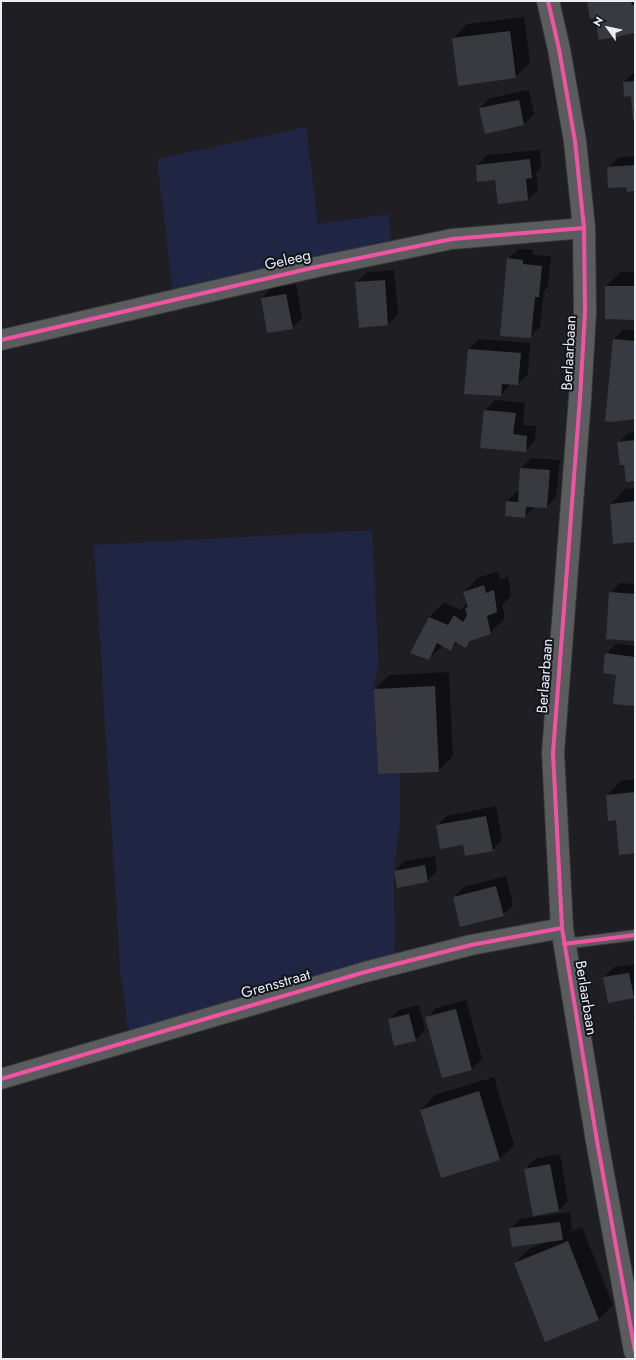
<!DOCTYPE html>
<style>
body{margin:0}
#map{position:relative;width:636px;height:1360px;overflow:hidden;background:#1e1e23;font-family:Jost,sans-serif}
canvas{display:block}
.frame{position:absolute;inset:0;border:2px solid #ebedf4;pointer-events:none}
.north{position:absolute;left:588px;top:8px;width:40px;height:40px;-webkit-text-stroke:3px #12141d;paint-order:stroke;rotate:303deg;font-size:11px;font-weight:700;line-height:16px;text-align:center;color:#ebedf4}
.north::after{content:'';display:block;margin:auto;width:14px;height:18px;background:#ebedf4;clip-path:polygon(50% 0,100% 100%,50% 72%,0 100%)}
</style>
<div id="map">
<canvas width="636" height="1360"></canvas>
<div class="frame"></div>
<div class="north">N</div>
</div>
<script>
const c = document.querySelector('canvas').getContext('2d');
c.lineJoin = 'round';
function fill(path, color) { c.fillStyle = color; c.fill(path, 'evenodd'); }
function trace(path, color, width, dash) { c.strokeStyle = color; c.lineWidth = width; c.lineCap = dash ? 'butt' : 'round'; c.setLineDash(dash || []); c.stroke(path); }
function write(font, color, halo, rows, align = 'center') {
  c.font = font + ' Jost,sans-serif'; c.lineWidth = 4; c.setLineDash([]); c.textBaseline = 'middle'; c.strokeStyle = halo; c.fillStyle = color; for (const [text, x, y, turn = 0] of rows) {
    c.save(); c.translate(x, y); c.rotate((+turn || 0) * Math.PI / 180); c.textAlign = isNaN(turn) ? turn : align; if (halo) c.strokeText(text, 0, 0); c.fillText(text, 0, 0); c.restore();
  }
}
fill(new Path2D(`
 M 306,127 L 318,224 L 389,214 L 391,241 L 173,294 L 157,159 Z
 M 372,530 L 379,663 L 374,689 L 378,774 L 400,773 L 400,824 L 394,871 L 395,960 L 129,1039 L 120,969 L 94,545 Z`), '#1f2543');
fill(new Path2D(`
 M 588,1 L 635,1 L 635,32 L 596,17 Z
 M 524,17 L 530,63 L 515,77 L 453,39 L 467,24 Z
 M 634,72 L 635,72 L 635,119 L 632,95 L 624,82 Z
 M 529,90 L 534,114 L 524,124 L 480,108 L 490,98 Z
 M 540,150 L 541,167 L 536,173 L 538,190 L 528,199 L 477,165 L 487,155 Z
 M 635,156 L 635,190 L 608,168 L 618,158 Z
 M 518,249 L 533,250 L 533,255 L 551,256 L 548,286 L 544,291 L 540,327 L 530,337 L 508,259 Z
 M 394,270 L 398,314 L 388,324 L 356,283 L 366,273 Z
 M 621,272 L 635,272 L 635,319 L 606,286 Z
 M 296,284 L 302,318 L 292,328 L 262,298 L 271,288 Z
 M 624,329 L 635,331 L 635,417 L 614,339 Z
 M 479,339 L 530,343 L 528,374 L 518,384 L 511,384 L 501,395 L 469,349 Z
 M 495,400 L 525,403 L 523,425 L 536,426 L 535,441 L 525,451 L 485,410 Z
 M 635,432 L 635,480 L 625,464 L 618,443 L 628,433 Z
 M 531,458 L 560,460 L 556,497 L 546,507 L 535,506 L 524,517 L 507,501 L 517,491 L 519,491 L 521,468 Z
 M 635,488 L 635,541 L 611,504 L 625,489 Z
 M 498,571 L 500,580 L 508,576 L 511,596 L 502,605 L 505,618 L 490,633 L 473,639 L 466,647 L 458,642 L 451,649 L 443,645 L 429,659 L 412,653 L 429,617 L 444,603 L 460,610 L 467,603 L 464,592 L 478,578 Z
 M 620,583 L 635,584 L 635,640 L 610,593 Z
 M 616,644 L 635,646 L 635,705 L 606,654 Z
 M 449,672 L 453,756 L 438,771 L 375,689 L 390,675 Z
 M 635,779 L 635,852 L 607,795 L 621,781 Z
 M 496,806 L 502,840 L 492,850 L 463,844 L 437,825 L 447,816 Z
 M 435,856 L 437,871 L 427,881 L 395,871 L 405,861 Z
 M 506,876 L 513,905 L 503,915 L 454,897 L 464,887 Z
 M 635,964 L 635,996 L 633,998 L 604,977 L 614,967 Z
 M 466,1000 L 482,1059 L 472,1069 L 443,1077 L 427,1018 L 436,1008 Z
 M 419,1005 L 425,1030 L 415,1040 L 389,1020 L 399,1010 Z
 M 635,1015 L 635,1027 L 633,1017 Z
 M 494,1077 L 514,1145 L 500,1159 L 441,1177 L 421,1110 L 435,1095 Z
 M 560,1154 L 568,1201 L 559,1210 L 525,1169 L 535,1159 Z
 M 570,1212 L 572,1229 L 568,1233 L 582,1227 L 613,1305 L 599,1319 L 546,1341 L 515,1263 L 529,1249 L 547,1242 L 511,1229 L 520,1219 Z`), '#0007');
fill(new Path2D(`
 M 587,1 L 631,1 L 632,5 L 635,5 L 635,33 L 599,40 L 595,18 L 590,19 Z
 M 510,31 L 516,78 L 458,86 L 452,38 Z
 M 635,81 L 635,120 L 633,120 L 631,96 L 624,97 L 623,82 Z
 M 519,100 L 524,125 L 485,134 L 479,108 Z
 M 530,159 L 532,178 L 526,179 L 528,200 L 498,204 L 495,180 L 477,182 L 476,165 Z
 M 635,165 L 635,191 L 627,192 L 626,187 L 608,188 L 607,167 Z
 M 507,258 L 523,260 L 523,264 L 542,266 L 539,297 L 535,297 L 531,338 L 500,336 Z
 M 385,280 L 388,325 L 359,328 L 355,282 Z
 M 605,286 L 635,286 L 635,320 L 605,319 Z
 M 286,294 L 293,329 L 267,333 L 261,298 Z
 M 613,339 L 635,341 L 635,419 L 613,422 L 605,421 Z
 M 468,349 L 521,353 L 518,385 L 502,384 L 501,396 L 464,394 Z
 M 484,410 L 516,413 L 513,434 L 527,436 L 526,452 L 480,448 Z
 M 635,440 L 635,481 L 626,482 L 624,465 L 620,465 L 617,442 Z
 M 520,468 L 550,470 L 547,508 L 526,507 L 525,518 L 505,516 L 506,501 L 518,502 Z
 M 635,501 L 635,542 L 613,544 L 610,504 Z
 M 484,585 L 486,593 L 494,590 L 497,612 L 487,616 L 491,634 L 470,641 L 466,648 L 455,642 L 451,651 L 437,643 L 429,660 L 410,653 L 429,617 L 448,625 L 454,615 L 463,622 L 467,615 L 465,608 L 468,607 L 463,592 Z
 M 609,592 L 635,594 L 635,641 L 606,639 Z
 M 605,653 L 635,657 L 635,706 L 613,704 L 616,675 L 603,673 Z
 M 435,686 L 439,772 L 378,774 L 374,689 Z
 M 635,792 L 635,853 L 619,855 L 616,820 L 608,821 L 606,795 Z
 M 486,816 L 493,851 L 465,856 L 463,845 L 440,849 L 436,825 Z
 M 425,865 L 428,882 L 397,888 L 394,871 Z
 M 496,886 L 504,916 L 460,927 L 453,897 Z
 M 629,973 L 634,998 L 608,1003 L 603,977 Z
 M 456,1009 L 472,1070 L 442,1078 L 425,1017 Z
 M 409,1014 L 416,1041 L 394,1046 L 388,1019 Z
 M 479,1091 L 500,1160 L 441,1178 L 420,1110 Z
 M 550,1164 L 559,1211 L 533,1216 L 524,1169 Z
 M 560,1222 L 563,1240 L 512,1247 L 509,1228 Z
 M 568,1241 L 599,1320 L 545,1342 L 514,1263 Z`), '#393a3f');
const service = new Path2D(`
 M 564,944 L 635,935`);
const minor = new Path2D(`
 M 1,340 L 316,267 L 452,239 L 584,228
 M 1,1079 L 365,972 L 471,945 L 562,928`);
const tertiary = new Path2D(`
 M 548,1 L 559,49 L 575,141 L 584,228 L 585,312 L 580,398 L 553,753 L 562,928 L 597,1141 L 635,1351`);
trace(service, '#37383b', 12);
trace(minor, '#37383b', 22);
trace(tertiary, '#37383b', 24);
trace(service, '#5b5c5e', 10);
trace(minor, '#5b5c5e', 20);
trace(tertiary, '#5b5c5e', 22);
trace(new Path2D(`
 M 548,1 L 559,49 L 575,141 L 584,228 L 585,312 L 580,398 L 553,753 L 562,928 L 597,1141 L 635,1351
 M 1,340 L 316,267 L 452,239 L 584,228
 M 564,944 L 635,935
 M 1,1079 L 365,972 L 471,945 L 562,928`), '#f153a3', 4);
write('15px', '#ebedf4', '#12141d', [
 ["Geleeg",288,261,-13],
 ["Berlaarbaan",570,353,-87],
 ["Berlaarbaan",546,676,-86],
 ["Grensstraat",276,985,-16],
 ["Berlaarbaan",585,998,81]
]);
</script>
